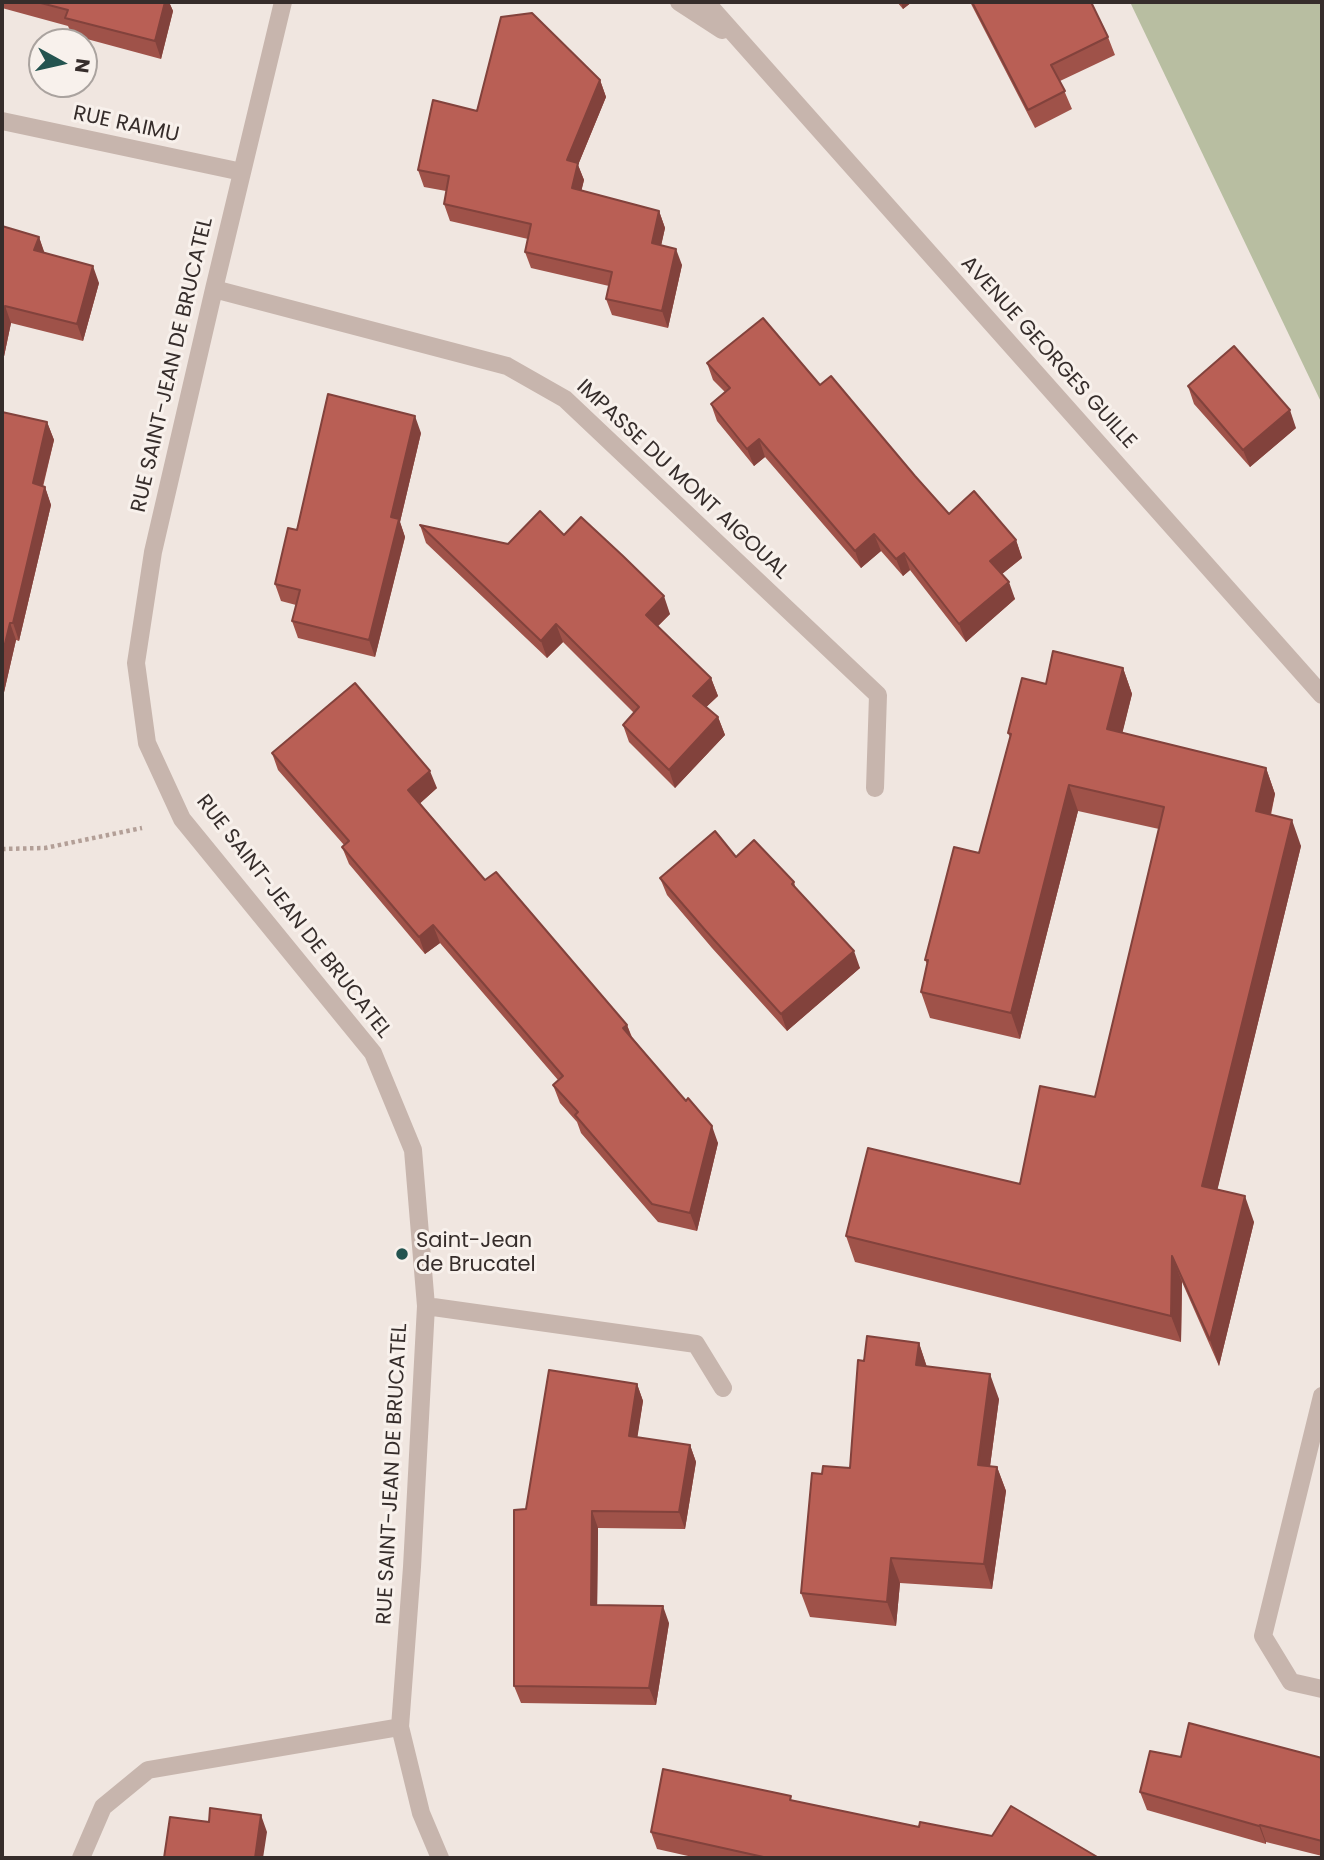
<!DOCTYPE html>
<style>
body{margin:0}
#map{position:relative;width:1324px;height:1860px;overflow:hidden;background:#f0e6e0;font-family:Poppins,sans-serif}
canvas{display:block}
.frame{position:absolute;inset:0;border:4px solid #362d2b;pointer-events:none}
.north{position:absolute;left:28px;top:28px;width:70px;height:70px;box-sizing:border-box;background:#f8f1ec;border:2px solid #aaa39f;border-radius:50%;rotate:98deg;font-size:19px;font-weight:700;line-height:28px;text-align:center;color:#362d2b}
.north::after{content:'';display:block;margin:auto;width:24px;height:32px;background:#245450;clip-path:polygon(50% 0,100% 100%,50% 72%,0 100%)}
</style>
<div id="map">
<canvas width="1324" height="1860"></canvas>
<div class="frame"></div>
<div class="north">N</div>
</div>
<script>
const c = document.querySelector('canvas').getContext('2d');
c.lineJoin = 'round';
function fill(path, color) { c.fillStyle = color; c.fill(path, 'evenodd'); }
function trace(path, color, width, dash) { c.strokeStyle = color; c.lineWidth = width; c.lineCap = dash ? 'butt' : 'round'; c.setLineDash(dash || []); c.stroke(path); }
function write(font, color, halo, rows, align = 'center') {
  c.font = font + ' Poppins,sans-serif'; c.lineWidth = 6; c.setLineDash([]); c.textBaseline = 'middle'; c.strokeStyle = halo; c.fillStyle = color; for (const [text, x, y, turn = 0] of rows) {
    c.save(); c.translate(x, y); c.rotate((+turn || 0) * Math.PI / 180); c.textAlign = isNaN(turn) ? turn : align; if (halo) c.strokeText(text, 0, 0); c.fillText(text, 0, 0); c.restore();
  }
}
fill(new Path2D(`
 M 1130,2 L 1322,2 L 1322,404 Z`), '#b8bea1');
trace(new Path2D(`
 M 2,849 L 45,848 L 142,828`), '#b39f97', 4.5, [3.5, 3.5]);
trace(new Path2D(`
 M 283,2 L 214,289 L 153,552 L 136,663 L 147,743 L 182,819 L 373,1053 L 413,1150 L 426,1306 L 412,1567 L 400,1727 L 421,1813 L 440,1858
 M 2,121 L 242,172
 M 214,289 L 507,366 L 565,399 L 878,695 L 875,788
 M 426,1306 L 696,1344 L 723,1388
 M 1322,1396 L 1263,1636 L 1291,1682 L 1322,1689
 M 81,1858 L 103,1807 L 148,1770 L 400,1727`), '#c7b5ad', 18);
trace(new Path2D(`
 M 679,2 L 722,30
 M 706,2 L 1322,695`), '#c7b5ad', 18);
fill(new Path2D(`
 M 2,2 L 169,2 L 173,11 L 161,59 L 72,35 L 68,26 L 2,8 Z
 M 897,2 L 912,2 L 903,9 Z
 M 970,2 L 1091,2 L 1108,37 L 1115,55 L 1060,81 L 1072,109 L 1035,128 Z
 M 600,80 L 606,97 L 578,165 L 584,180 L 581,191 L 659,211 L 665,228 L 661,245 L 682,265 L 668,328 L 612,315 L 606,299 L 609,286 L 531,268 L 525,252 L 528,239 L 450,221 L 444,204 L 446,191 L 424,187 L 418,170 L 477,111 Z
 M 2,226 L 39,237 L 44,253 L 99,283 L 83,341 L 11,323 L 2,366 Z
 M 707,363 L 820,385 L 915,476 L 949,514 L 1016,540 L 1022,558 L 1002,574 L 1015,599 L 966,642 L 910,570 L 903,576 L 881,551 L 861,568 L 765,457 L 754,466 L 717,421 L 711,404 L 725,392 L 713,380 Z
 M 1188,386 L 1296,428 L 1250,467 L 1194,404 Z
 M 2,412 L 47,422 L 54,440 L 43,487 L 45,487 L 51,505 L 19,641 L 16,640 L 2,701 Z
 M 421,433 L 400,522 L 405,537 L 375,657 L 298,638 L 292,621 L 296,605 L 281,601 L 275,584 L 297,530 Z
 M 420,525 L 508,544 L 564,535 L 670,614 L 658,626 L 711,678 L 718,696 L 706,707 L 718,717 L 725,735 L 675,788 L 629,742 L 623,725 L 634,713 L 563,642 L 547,658 L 426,543 Z
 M 1123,668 L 1132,694 L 1122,733 L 1266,768 L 1275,794 L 1271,815 L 1301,846 L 1217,1190 L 1254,1222 L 1219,1366 L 1182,1282 L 1181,1342 L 855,1262 L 846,1236 L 1020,1184 L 1095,1097 L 1159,829 L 1078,811 L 1020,1039 L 930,1018 L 921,992 L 927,964 L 925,960 L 979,853 L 1010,737 L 1008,733 L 1046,684 Z
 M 272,753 L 437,788 L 420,803 L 485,880 L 627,1025 L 632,1037 L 718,1143 L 697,1231 L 658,1222 L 581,1133 L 577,1122 L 560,1103 L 553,1085 L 558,1080 L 440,943 L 425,954 L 349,864 L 342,847 L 344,845 L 278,770 Z
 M 736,857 L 794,882 L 796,889 L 860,968 L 787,1031 L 712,948 L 667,895 L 660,878 Z
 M 919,1343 L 927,1367 L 999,1399 L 990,1466 L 997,1467 L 1006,1491 L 992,1589 L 900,1583 L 896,1626 L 810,1617 L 801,1593 L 822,1474 L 850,1468 L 864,1361 Z
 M 637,1384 L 643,1401 L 637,1437 L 690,1445 L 696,1462 L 685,1529 L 598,1528 L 597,1605 L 669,1623 L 656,1705 L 521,1703 L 514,1686 L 526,1509 Z
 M 1181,1757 L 1322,1758 L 1322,1856 L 1266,1842 L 1266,1844 L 1147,1810 L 1140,1792 Z
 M 793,1801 L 919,1827 L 1099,1858 L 697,1858 L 657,1849 L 651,1832 Z`), '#9f5249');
fill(new Path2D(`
 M 165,2 L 169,2 L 173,11 L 161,59 L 155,41 Z
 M 901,2 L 912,2 L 903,9 Z
 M 600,80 L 606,97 L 578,165 L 584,180 L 578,205 L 572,188 L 567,160 Z
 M 659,211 L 665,228 L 658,260 L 652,243 Z
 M 39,237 L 45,254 L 34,250 Z
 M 676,249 L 682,265 L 668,328 L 662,311 Z
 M 93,266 L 99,283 L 83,341 L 77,324 Z
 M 5,306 L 11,323 L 2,366 L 2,321 Z
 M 1290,410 L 1296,428 L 1250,467 L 1243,450 Z
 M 415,416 L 421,433 L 400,522 L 405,537 L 375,657 L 369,640 L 391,517 Z
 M 47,422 L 54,440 L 39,500 L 33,483 Z
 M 759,439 L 765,457 L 754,466 L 747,449 Z
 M 45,487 L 51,505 L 19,641 L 13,623 Z
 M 874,534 L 881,551 L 861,568 L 855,551 Z
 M 1016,540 L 1022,558 L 997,578 L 990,561 Z
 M 904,553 L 910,570 L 903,576 L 896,559 Z
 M 1009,582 L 1015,599 L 966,642 L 959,624 Z
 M 664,596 L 670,614 L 652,632 L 646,615 Z
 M 10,623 L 16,640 L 2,701 L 2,656 Z
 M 556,624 L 563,642 L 547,658 L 541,641 Z
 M 1123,668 L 1132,694 L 1117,755 L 1107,729 Z
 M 711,678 L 718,696 L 700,713 L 693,696 Z
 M 718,717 L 725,735 L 675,788 L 669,770 Z
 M 1266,768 L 1275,794 L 1265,837 L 1256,811 Z
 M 430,771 L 437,788 L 415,808 L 408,790 Z
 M 1069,785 L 1078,811 L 1020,1039 L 1011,1013 Z
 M 1292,820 L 1301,846 L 1212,1212 L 1202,1186 Z
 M 433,925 L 440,943 L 425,954 L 419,937 Z
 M 854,951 L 860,968 L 787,1031 L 781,1014 Z
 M 627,1025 L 633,1042 L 623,1028 Z
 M 712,1126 L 718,1143 L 697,1231 L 690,1213 Z
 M 1245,1196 L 1254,1222 L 1219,1366 L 1210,1340 Z
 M 1172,1256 L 1182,1282 L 1181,1342 L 1171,1316 Z
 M 919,1343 L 927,1368 L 916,1365 Z
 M 990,1374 L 999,1399 L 987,1489 L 978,1465 Z
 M 637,1384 L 643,1401 L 635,1453 L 629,1436 Z
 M 690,1445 L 696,1462 L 685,1529 L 679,1512 Z
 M 997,1467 L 1006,1491 L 992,1589 L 984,1564 Z
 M 592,1511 L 598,1528 L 597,1622 L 591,1605 Z
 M 891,1558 L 900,1583 L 896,1626 L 887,1602 Z
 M 663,1606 L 669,1623 L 656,1705 L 649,1688 Z
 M 261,1815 L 267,1832 L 263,1858 L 255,1858 Z
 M 1260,1825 L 1266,1842 L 1266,1844 L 1259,1826 Z`), '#82423c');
const building = new Path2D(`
 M 37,2 L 165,2 L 155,41 L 65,18 L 68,10 Z
 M 972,2 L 1091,2 L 1108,37 L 1051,65 L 1065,91 L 1028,110 Z
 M 532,13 L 600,80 L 567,160 L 578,163 L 572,188 L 659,211 L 652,243 L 676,249 L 662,311 L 606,299 L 612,272 L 525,252 L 531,224 L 444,204 L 449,176 L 418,170 L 433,100 L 477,111 L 501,17 Z
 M 2,226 L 39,237 L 34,250 L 93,266 L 77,324 L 5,306 L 2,321 Z
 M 763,318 L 820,385 L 831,376 L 915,476 L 949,514 L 974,491 L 1016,540 L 990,561 L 1009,582 L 959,624 L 904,553 L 896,559 L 874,534 L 855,551 L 759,439 L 747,449 L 711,404 L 730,388 L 707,363 Z
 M 1234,346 L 1290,410 L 1243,450 L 1188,386 Z
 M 328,394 L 415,416 L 391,517 L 399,519 L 369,640 L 292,621 L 300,590 L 275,584 L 288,528 L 297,530 Z
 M 2,412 L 47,422 L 33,483 L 45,487 L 13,623 L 10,623 L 2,656 Z
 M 540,511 L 564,535 L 581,517 L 623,556 L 664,596 L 646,615 L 711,678 L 693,696 L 718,717 L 669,770 L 623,725 L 639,707 L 556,624 L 541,641 L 420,525 L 508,544 Z
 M 1053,651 L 1123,668 L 1107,729 L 1266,768 L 1256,811 L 1292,820 L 1202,1186 L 1245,1196 L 1210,1340 L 1172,1256 L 1171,1316 L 846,1236 L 868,1148 L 1020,1184 L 1040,1086 L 1095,1097 L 1164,807 L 1069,785 L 1011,1013 L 921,992 L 928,960 L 925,960 L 954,847 L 979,853 L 1011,734 L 1008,733 L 1022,678 L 1046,684 Z
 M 355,683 L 430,771 L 408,790 L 485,880 L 496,872 L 627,1025 L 623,1028 L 686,1101 L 688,1098 L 712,1126 L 690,1213 L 652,1204 L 575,1115 L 578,1112 L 553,1085 L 563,1076 L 433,925 L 419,937 L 342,847 L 349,841 L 272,753 Z
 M 715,831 L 736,857 L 754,840 L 794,882 L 792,884 L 854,951 L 781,1014 L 706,931 L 660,878 Z
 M 867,1336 L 919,1343 L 916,1365 L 990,1374 L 978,1465 L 997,1467 L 984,1564 L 891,1558 L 887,1602 L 801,1593 L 812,1473 L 822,1474 L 823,1466 L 850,1468 L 858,1360 L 864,1361 Z
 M 549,1370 L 637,1384 L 629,1436 L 690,1445 L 679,1512 L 592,1511 L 591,1605 L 663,1606 L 649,1688 L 514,1686 L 514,1510 L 526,1509 Z
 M 1189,1723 L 1322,1758 L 1322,1841 L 1260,1825 L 1259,1826 L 1140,1792 L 1150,1751 L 1181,1757 Z
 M 663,1769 L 791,1796 L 790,1800 L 919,1827 L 920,1822 L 992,1836 L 1011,1806 L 1099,1858 L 768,1858 L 651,1832 Z
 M 210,1808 L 261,1815 L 255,1858 L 164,1858 L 170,1817 L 209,1822 Z`);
fill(building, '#b95f55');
trace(building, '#82423c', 2);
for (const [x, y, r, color] of [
 [402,1254,7,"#245450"]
]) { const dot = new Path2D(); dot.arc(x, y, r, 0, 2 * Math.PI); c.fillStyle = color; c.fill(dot); trace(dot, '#f8f1ec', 2.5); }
write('21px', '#362d2b', '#f8f1ec', [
 ["RUE RAIMU",126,125,12],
 ["AVENUE GEORGES GUILLE",1048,353,48],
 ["RUE SAINT-JEAN DE BRUCATEL",173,365,-77],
 ["IMPASSE DU MONT AIGOUAL",682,480,43],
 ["RUE SAINT-JEAN DE BRUCATEL",293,917,52],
 ["RUE SAINT-JEAN DE BRUCATEL",393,1474,-87]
]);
write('21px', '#362d2b', '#f8f1ec', [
 ["Saint-Jean",416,1242],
 ["de Brucatel",416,1266]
], 'left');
</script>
